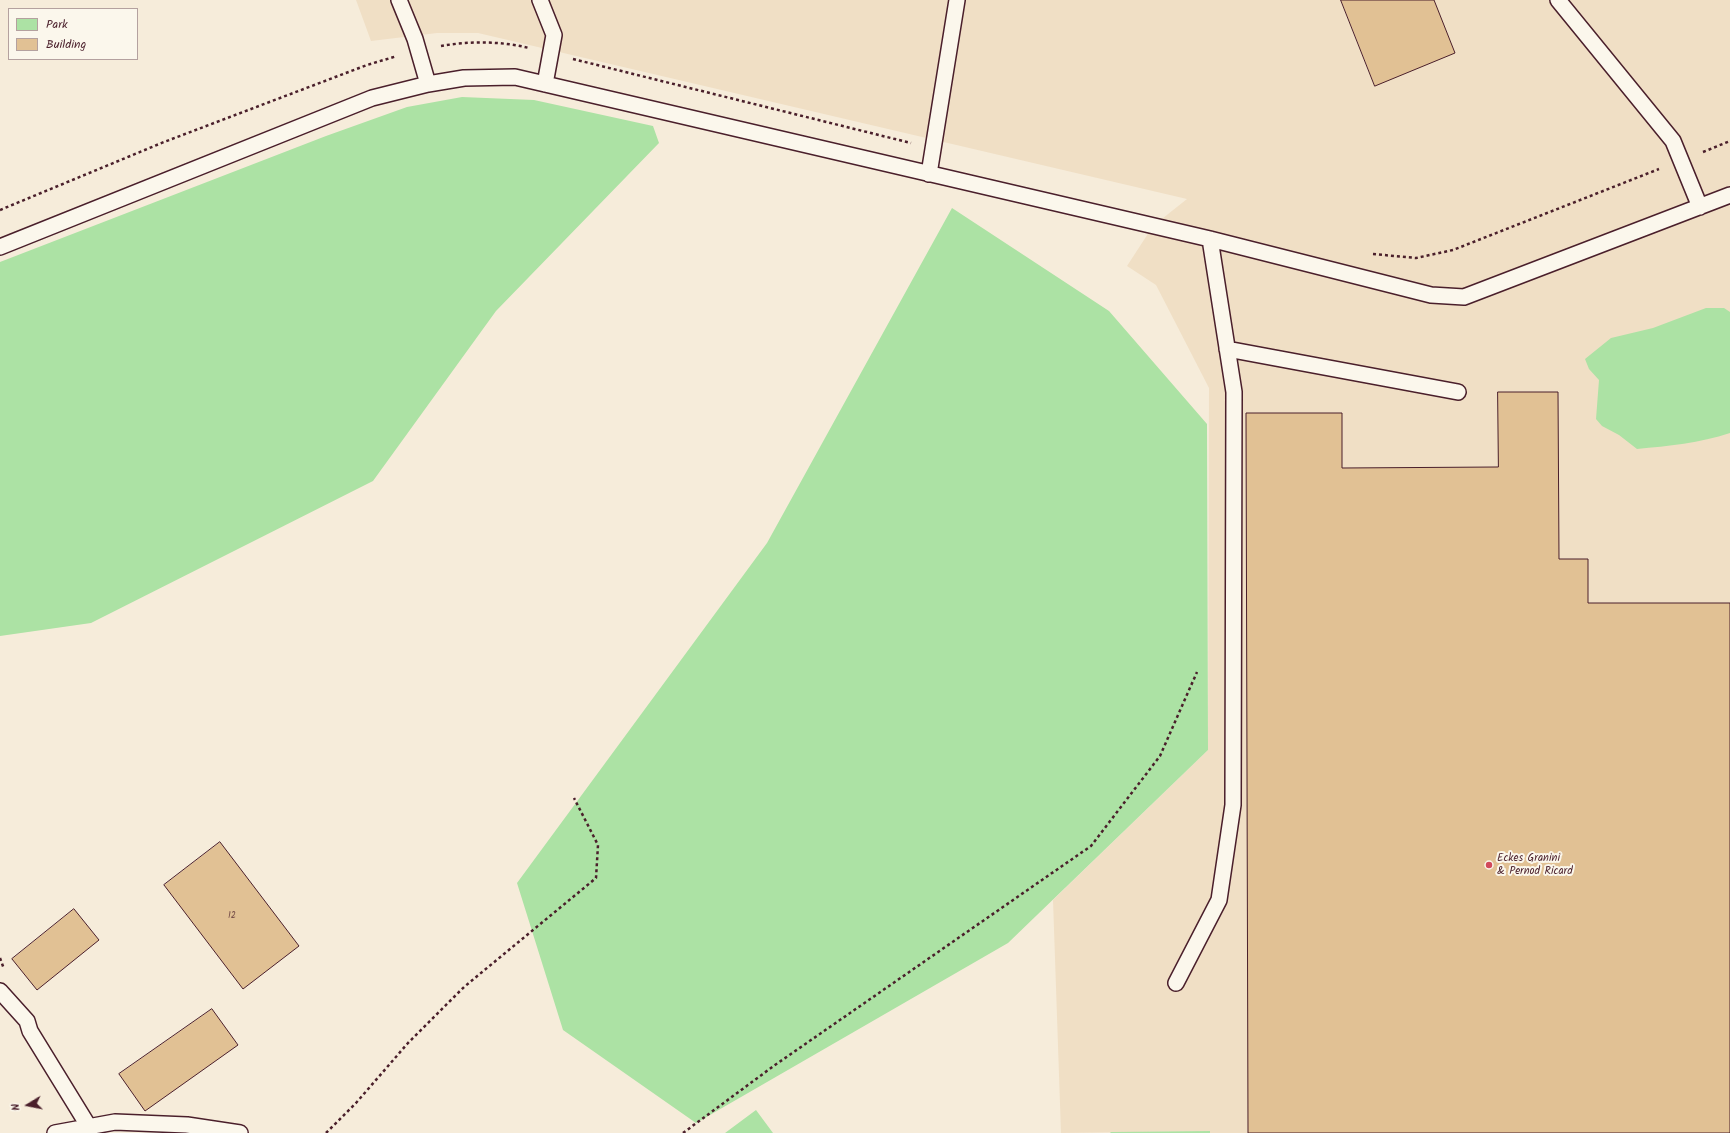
<!DOCTYPE html>
<style>
body{margin:0}
#map{position:relative;width:1730px;height:1133px;overflow:hidden;background:#f6ecda;font-family:Kalam,sans-serif}
canvas{display:block}
.legend{position:absolute;left:8px;top:8px;width:130px;height:52px;box-sizing:border-box;background:#fbf7ec;border:1px solid #b4a19f;margin:0;padding:5px 7px;list-style:none;font-size:12px;color:#4a1f2b}
.legend li{display:flex;align-items:center;gap:8px;height:20px}
.legend b{width:20px;border:1px solid #b4a19f}
.north{position:absolute;left:8px;top:1085px;width:40px;height:40px;-webkit-text-stroke:3px #fbf7ec;paint-order:stroke;rotate:260deg;font-size:11px;font-weight:700;line-height:16px;text-align:center;color:#4a1f2b}
.north::after{content:'';display:block;margin:auto;width:14px;height:18px;background:#4a1f2b;clip-path:polygon(50% 0,100% 100%,50% 72%,0 100%)}
</style>
<div id="map">
<canvas width="1730" height="1133"></canvas>
<ul class="legend">
<li><b style="height:11px;background:#ace2a4"></b>Park</li>
<li><b style="height:11px;background:#e1c194"></b>Building</li>
</ul>
<div class="north">N</div>
</div>
<script>
const c = document.querySelector('canvas').getContext('2d');
c.lineJoin = 'round';
function fill(path, color) { c.fillStyle = color; c.fill(path, 'evenodd'); }
function trace(path, color, width, dash) { c.strokeStyle = color; c.lineWidth = width; c.lineCap = dash ? 'butt' : 'round'; c.setLineDash(dash || []); c.stroke(path); }
function write(font, color, halo, rows, align = 'center') {
  c.font = font + ' Kalam,sans-serif'; c.lineWidth = 4; c.setLineDash([]); c.textBaseline = 'middle'; c.strokeStyle = halo; c.fillStyle = color; for (const [text, x, y, turn = 0] of rows) {
    c.save(); c.translate(x, y); c.rotate((+turn || 0) * Math.PI / 180); c.textAlign = isNaN(turn) ? turn : align; if (halo) c.strokeText(text, 0, 0); c.fillText(text, 0, 0); c.restore();
  }
}
fill(new Path2D(`
 M 356,0 L 1730,0 L 1730,1133 L 1210,1133 L 1210,1131 L 1061,1133 L 1053,900 L 1208,750 L 1209,388 L 1156,285 L 1127,266 L 1153,226 L 1187,199 L 478,33 L 437,33 L 371,41 Z`), '#f0dfc5');
fill(new Path2D(`
 M 462,97 L 534,100 L 653,126 L 659,143 L 496,311 L 373,481 L 91,623 L 0,636 L 0,262 L 326,136 L 407,107 Z
 M 952,208 L 1109,311 L 1207,424 L 1208,750 L 1008,943 L 696,1123 L 563,1030 L 517,883 L 767,543 Z
 M 1706,308 L 1724,308 L 1730,312 L 1730,433 C 1700,443 1668,446 1637,449 L 1619,435 L 1602,426 L 1596,419 L 1599,380 L 1589,369 L 1585,359 L 1611,338 L 1653,328 Z
 M 756,1110 L 773,1133 L 725,1133 Z
 M 1210,1131 L 1210,1133 L 1110,1133 L 1111,1132 Z`), '#ace2a4');
const building = new Path2D(`
 M 1341,0 L 1434,0 L 1455,53 L 1375,86 Z
 M 1498,392 L 1558,392 L 1559,559 L 1588,559 L 1588,603 L 1730,603 L 1730,1133 L 1248,1133 L 1246,413 L 1342,413 L 1342,468 L 1498,467 Z
 M 220,842 L 299,946 L 243,989 L 164,885 Z
 M 74,909 L 99,940 L 37,990 L 12,959 Z
 M 212,1009 L 238,1045 L 145,1111 L 119,1074 Z`);
fill(building, '#e1c194');
trace(building, '#4a1f2b', 1);
const lane = new Path2D(`
 M 399,0 L 415,39 L 428,84
 M 540,0 L 554,35 L 545,84
 M 1558,0 L 1673,141 L 1700,207
 M 929,174 L 957,0
 M 0,247 L 372,98 L 428,84 L 464,78 L 515,77 L 1210,239 L 1431,295 L 1464,297 L 1730,195
 M 1227,349 L 1458,392
 M 1176,983 L 1219,900 L 1233,805 L 1234,392 L 1210,239
 M 0,991 L 27,1021 L 30,1031 L 89,1127
 M 55,1133 L 115,1122 L 187,1125 L 240,1133`);
trace(lane, '#4a1f2b', 18);
trace(new Path2D(`
 M 441,46 C 469,41 501,41 529,48
 M 573,59 L 911,143
 M 1703,152 L 1730,141
 M 0,210 L 164,142 L 367,65 L 397,56
 M 1373,254 L 1416,258 L 1453,250 L 1659,169
 M 0,958 L 4,969
 M 326,1133 L 356,1103 L 408,1043 L 464,987 L 596,878 L 598,845 L 574,798
 M 683,1133 L 775,1065 L 1091,846 L 1160,756 L 1197,672`), '#4a1f2b', 2.5, [3, 3]);
trace(lane, '#fbf7ec', 15);
for (const [x, y, r, color] of [
 [1489,865,4,"#d1495b"]
]) { const dot = new Path2D(); dot.arc(x, y, r, 0, 2 * Math.PI); c.fillStyle = color; c.fill(dot); trace(dot, '#fbf7ec', 1.5); }
write('9px', '#704845', null, [
 ["12",232,916]
]);
write('11px', '#4a1f2b', '#fbf7ec', [
 ["Eckes Granini",1497,859],
 ["& Pernod Ricard",1497,872]
], 'left');
</script>
